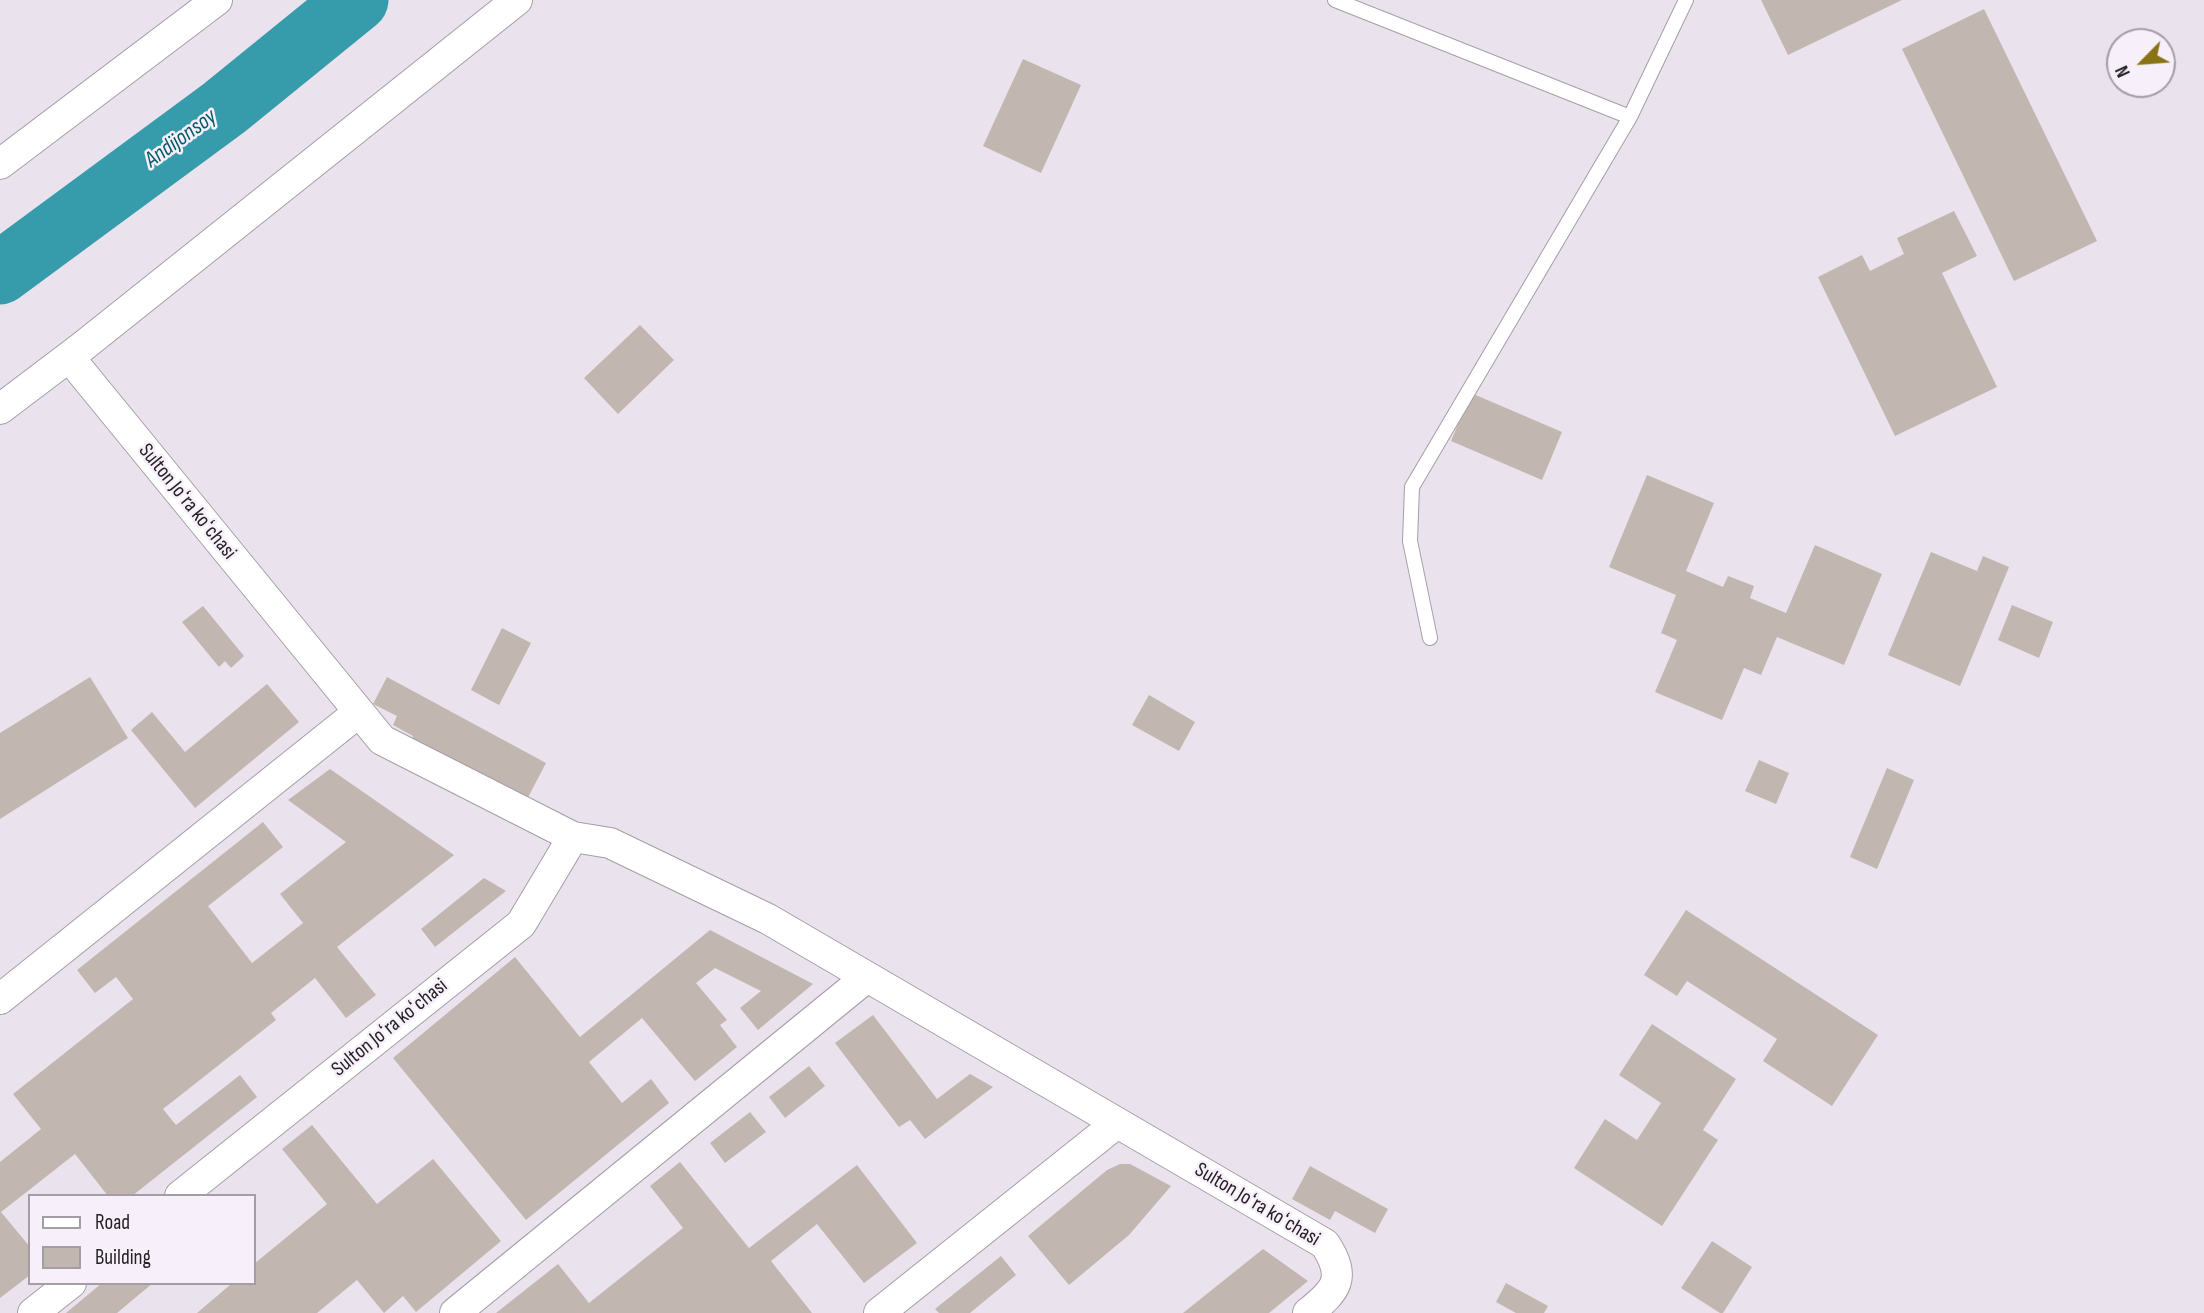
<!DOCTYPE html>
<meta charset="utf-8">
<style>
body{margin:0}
#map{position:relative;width:2204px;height:1313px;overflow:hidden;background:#eae2ec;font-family:"Sofia Sans Condensed",sans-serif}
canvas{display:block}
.legend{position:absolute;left:28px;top:1194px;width:228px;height:91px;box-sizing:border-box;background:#f7eff9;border:2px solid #a39da5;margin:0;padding:9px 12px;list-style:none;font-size:21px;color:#252226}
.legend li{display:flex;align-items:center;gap:14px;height:35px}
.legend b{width:35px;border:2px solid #a39da5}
.north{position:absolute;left:2106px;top:28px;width:70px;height:70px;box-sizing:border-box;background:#f7eff9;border:2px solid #a39da5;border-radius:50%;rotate:245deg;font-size:19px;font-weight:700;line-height:28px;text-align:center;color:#252226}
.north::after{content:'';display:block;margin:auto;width:24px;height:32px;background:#897315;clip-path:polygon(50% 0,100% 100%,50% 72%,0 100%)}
</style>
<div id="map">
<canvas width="2204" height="1313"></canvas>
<ul class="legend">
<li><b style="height:9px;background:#fff"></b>Road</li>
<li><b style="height:19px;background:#c2b7b0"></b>Building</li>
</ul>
<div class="north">N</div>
</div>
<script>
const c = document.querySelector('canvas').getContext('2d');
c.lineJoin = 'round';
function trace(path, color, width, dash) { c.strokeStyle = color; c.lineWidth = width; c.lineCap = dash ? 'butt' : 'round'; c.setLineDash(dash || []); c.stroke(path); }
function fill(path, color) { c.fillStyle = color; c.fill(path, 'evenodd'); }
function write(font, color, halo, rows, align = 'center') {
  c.font = font + ' "Sofia Sans Condensed",sans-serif'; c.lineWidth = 5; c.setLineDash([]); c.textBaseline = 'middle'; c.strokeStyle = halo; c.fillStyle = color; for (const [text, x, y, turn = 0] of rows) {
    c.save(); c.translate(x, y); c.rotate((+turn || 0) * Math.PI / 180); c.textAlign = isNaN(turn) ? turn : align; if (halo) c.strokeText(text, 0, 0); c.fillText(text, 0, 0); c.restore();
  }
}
trace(new Path2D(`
 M 0,273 L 224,108 L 357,0`), '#369cac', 63);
fill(new Path2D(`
 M 1761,0 L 1902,0 L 1788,55 Z
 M 1984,9 L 2097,241 L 2014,281 L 1902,49 Z
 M 1023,59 L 1081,85 L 1041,173 L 983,146 Z
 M 1954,211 L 1977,256 L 1942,273 L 1997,387 L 1895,436 L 1818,277 L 1862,255 L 1870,271 L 1904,254 L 1897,238 Z
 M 640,325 L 674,360 L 618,414 L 584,378 Z
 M 1471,393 L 1562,432 L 1542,480 L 1451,441 Z
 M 1647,475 L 1714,503 L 1686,571 L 1723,587 L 1728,576 L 1754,586 L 1750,598 L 1786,613 L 1815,545 L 1882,574 L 1844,665 L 1777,637 L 1761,675 L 1744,668 L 1722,720 L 1655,692 L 1677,640 L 1661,633 L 1676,595 L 1609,567 Z
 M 1931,552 L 1977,571 L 1983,556 L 2009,567 L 1960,686 L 1888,655 Z
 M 2012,605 L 2053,622 L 2039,658 L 1998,640 Z
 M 203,606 L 244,656 L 231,668 L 225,661 L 219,667 L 182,622 Z
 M 502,628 L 531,643 L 499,705 L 471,690 Z
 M 90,677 L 128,738 L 0,819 L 0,733 Z
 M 387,677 L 546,763 L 525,803 L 410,742 L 413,736 L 393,725 L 397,716 L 373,704 Z
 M 267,684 L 299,722 L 195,808 L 131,730 L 152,712 L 185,752 Z
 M 1149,695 L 1195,722 L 1179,751 L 1132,725 Z
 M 1759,760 L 1789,773 L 1776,804 L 1745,791 Z
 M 1887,768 L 1914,780 L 1877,869 L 1850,857 Z
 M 330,769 L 454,855 L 337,947 L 376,995 L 346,1018 L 315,978 L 271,1013 L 276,1020 L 163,1109 L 176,1125 L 240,1075 L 257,1097 L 132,1196 L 108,1196 L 75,1154 L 1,1212 L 30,1247 L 30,1275 L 0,1298 L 0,1162 L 41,1129 L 13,1094 L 133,999 L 116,977 L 95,993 L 77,970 L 263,822 L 283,847 L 208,906 L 252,963 L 303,923 L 280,894 L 346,842 L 288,800 Z
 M 484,878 L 506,891 L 435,947 L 421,929 Z
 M 1686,910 L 1878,1035 L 1832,1106 L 1763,1061 L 1777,1039 L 1687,981 L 1677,996 L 1644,975 Z
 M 710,930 L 813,984 L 758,1030 L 740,1008 L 761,991 L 715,968 L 696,983 L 727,1020 L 720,1025 L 737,1047 L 695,1081 L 642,1018 L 589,1062 L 622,1103 L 651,1079 L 669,1103 L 526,1220 L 393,1058 L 515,957 L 580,1037 Z
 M 873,1015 L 937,1099 L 970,1074 L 993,1087 L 925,1139 L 910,1120 L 899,1127 L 835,1043 Z
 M 1652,1024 L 1736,1079 L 1703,1130 L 1718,1140 L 1662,1226 L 1574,1168 L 1605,1119 L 1637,1140 L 1661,1103 L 1619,1075 Z
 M 809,1066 L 825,1086 L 785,1118 L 769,1097 Z
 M 750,1112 L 766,1132 L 725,1163 L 710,1143 Z
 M 312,1125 L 377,1204 L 433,1159 L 501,1241 L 416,1312 L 403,1296 L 384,1313 L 357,1280 L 317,1313 L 197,1313 L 230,1285 L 229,1283 L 254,1283 L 254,1264 L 327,1204 L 282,1149 Z
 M 680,1162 L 749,1248 L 857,1165 L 917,1243 L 864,1283 L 817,1224 L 771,1261 L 812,1313 L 496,1313 L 558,1264 L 589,1303 L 683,1228 L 650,1186 Z
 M 1120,1164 L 1130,1164 L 1171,1186 L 1129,1235 L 1069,1285 L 1028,1236 L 1107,1170 Z
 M 1310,1166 L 1388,1209 L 1375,1233 L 1335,1211 L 1330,1220 L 1292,1199 Z
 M 1712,1241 L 1752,1267 L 1723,1313 L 1720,1313 L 1681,1288 Z
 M 1263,1249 L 1308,1281 L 1269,1313 L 1183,1313 Z
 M 1001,1256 L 1016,1275 L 970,1313 L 939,1313 L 935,1309 Z
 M 102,1283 L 153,1283 L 117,1313 L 66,1313 Z
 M 1506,1283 L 1548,1306 L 1544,1313 L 1516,1313 L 1496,1302 Z`), '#c2b7b0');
const lane = new Path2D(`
 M 1335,0 L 1630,117
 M 1430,638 L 1410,541 L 1412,487 L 1630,117 L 1686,0`);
const street = new Path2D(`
 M 0,164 L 217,0
 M 69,357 L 382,740 L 573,837 L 610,843 L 768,919 L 1325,1244 C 1347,1278 1337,1290 1308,1313
 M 0,409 L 82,347 L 517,0
 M 0,999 L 359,712
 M 180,1196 L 521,924 L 573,837
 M 33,1313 L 71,1283
 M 455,1313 L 867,977
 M 879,1313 L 1117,1123`);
trace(lane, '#a59da7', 16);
trace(street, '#a59da7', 32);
trace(lane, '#fff', 14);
trace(street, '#fff', 30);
write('21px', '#252226', '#f7eff9', [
 ["Sulton Joʻra koʻchasi",187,502,51],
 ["Sulton Joʻra koʻchasi",390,1028,-39],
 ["Sulton Joʻra koʻchasi",1257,1205,31]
]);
write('italic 23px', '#025c68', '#f7eff9', [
 ["Andijonsoy",181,139,-36]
]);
</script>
